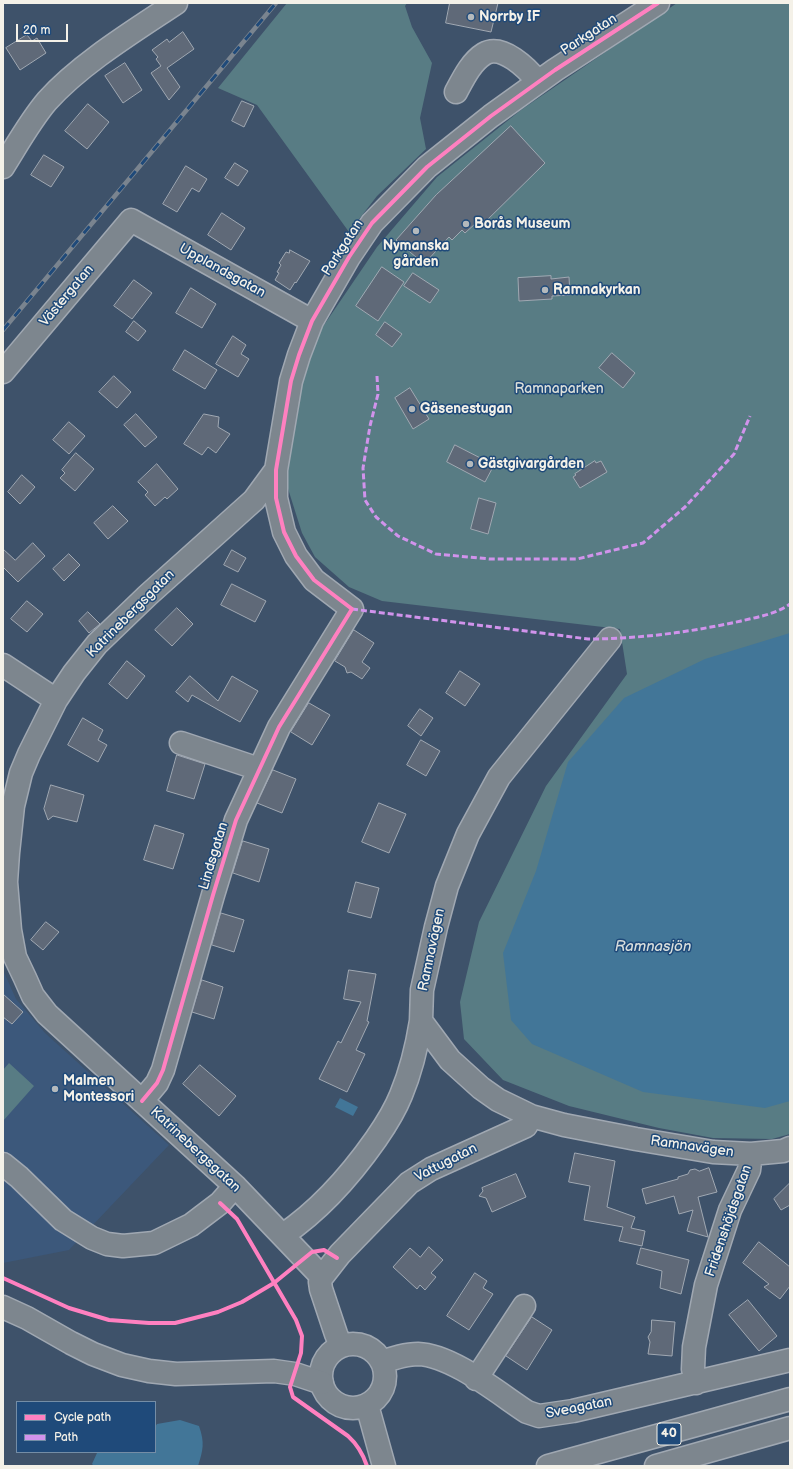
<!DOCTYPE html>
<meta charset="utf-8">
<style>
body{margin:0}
#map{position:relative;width:793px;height:1469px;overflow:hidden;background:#3e526a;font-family:"Balsamiq Sans",sans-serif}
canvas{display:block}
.frame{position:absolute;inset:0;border:4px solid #f4f1e8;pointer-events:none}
.legend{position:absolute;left:16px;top:1401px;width:140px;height:52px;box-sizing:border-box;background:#1f4a7a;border:1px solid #748da6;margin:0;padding:5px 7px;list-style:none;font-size:12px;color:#f4f1e8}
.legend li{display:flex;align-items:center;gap:8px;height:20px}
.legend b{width:20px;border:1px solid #748da6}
.scale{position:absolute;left:16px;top:24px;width:52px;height:18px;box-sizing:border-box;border:2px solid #f4f1e8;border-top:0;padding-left:5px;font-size:12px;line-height:14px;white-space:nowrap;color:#f4f1e8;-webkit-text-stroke:3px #1f4a7a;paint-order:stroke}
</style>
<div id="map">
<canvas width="793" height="1469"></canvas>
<div class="frame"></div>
<ul class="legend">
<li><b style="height:5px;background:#ff80c0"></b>Cycle path</li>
<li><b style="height:5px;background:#d193ec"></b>Path</li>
</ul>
<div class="scale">20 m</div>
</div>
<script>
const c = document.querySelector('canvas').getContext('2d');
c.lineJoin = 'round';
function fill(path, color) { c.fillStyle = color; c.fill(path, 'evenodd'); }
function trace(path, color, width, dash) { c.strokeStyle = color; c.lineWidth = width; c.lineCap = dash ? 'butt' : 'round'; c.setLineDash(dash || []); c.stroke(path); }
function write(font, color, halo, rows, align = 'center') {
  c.font = font + ' "Balsamiq Sans",sans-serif'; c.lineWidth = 3; c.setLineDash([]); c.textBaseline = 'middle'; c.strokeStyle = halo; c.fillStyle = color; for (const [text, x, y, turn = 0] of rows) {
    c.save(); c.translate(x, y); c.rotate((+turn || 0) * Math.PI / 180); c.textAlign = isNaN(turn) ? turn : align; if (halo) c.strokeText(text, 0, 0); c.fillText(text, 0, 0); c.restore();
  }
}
fill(new Path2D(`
 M 3,970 L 16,999 L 45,1033 L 169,1145 L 69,1250 L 3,1263 Z`), '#3c587b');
fill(new Path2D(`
 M 287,3 L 407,3 L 405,6 L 412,27 L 432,63 L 420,118 L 426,149 L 377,196 L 349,232 L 257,105 L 218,88 Z
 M 677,3 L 790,3 L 790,1134 L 772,1139 L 713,1138 L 659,1128 L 569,1106 L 503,1080 L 464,1039 L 460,1002 L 479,922 L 546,786 L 627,674 L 620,629 L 382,601 L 349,587 L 315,557 L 302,533 L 284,476 L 303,374 L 322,328 L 377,247 L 437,177 L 521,110 Z
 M 9,1063 L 34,1086 L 3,1121 L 3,1070 Z`), '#587c84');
fill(new Path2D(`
 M 790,633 L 790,1101 L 765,1108 L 643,1092 L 532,1044 L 511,1020 L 503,953 L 536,871 L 568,762 L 624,698 L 705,659 Z
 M 340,1098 L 358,1107 L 353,1116 L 335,1107 Z
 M 180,1420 L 199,1426 C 205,1443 203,1450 198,1466 L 94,1466 L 92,1464 L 97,1453 L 155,1452 L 155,1427 L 157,1424 Z`), '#427698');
const building = new Path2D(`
 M 450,3 L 498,3 L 491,32 L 446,23 Z
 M 183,32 L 194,49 L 167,68 L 180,87 L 169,100 L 151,73 L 161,66 L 156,59 L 158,57 L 152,50 L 167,39 L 169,42 Z
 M 27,35 L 32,41 L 37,38 L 46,53 L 20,70 L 6,48 Z
 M 125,63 L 142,90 L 123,103 L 105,76 Z
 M 242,101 L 254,106 L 244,127 L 232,121 Z
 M 88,104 L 109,122 L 87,149 L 65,131 Z
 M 511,126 L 545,163 L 480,227 L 476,223 L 465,233 L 462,230 L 452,240 L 449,237 L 424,264 L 396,240 L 436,195 Z
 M 44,155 L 64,167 L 51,187 L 31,175 Z
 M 235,163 L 248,171 L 238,186 L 225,178 Z
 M 186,166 L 207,179 L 199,192 L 192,188 L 177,212 L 163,204 Z
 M 222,213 L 245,228 L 231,250 L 208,235 Z
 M 290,250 L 310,261 L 296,283 L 295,282 L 290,290 L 275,280 L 279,273 L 277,272 L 281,265 L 279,263 L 286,252 L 289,253 Z
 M 382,267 L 404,282 L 378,321 L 356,306 Z
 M 413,273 L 439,290 L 430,303 L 404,286 Z
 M 551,276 L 551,279 L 569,277 L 570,295 L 552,296 L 552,299 L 519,301 L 518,278 Z
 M 134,280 L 152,293 L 132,319 L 114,306 Z
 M 191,288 L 216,304 L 202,328 L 176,313 Z
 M 134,321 L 146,331 L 138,341 L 126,332 Z
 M 385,322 L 402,334 L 392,347 L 376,335 Z
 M 233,336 L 246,345 L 241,354 L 249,359 L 238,377 L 216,364 Z
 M 185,350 L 217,370 L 205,389 L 173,370 Z
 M 612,353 L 635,373 L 623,388 L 599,368 Z
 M 114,376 L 131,392 L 117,408 L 99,392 Z
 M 410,388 L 429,419 L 413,429 L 395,398 Z
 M 136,414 L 157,437 L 145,447 L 124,425 Z
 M 204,414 L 219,417 L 218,427 L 230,434 L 216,453 L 208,447 L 202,455 L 184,444 Z
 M 69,422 L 85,436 L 69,454 L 53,440 Z
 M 455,445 L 494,465 L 485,482 L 447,462 Z
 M 76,453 L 94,469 L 75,491 L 60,478 L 65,473 L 62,470 Z
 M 595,461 L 596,463 L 601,461 L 607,472 L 580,488 L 573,477 L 576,475 L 575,474 Z
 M 157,464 L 178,489 L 167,499 L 165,497 L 155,506 L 145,495 L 148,492 L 138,482 Z
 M 22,475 L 35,487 L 20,504 L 8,492 Z
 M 479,498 L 496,503 L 488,534 L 471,529 Z
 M 113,506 L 128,521 L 108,539 L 94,523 Z
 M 33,543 L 45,556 L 18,582 L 3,567 L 3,549 L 15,560 Z
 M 232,550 L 246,558 L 238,572 L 224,565 Z
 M 69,554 L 80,565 L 64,581 L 53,569 Z
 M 232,584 L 266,601 L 255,622 L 221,605 Z
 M 27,601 L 43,614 L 27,632 L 11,619 Z
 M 177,608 L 193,624 L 172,646 L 155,630 Z
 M 88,612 L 100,624 L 89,633 L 79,621 Z
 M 354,630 L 374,643 L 362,662 L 370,668 L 362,679 L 351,672 L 347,673 L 345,667 L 335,661 Z
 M 127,661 L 145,676 L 127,699 L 109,684 Z
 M 460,671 L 480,684 L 465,706 L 446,693 Z
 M 190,676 L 218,701 L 232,676 L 258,691 L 240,722 L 192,695 L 188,702 L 176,692 Z
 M 309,703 L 330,715 L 312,745 L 291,732 Z
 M 420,709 L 433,718 L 421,736 L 408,726 Z
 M 83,718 L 103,730 L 98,740 L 107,745 L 98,762 L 68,745 Z
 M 421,740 L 440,751 L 426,776 L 407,765 Z
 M 177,755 L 205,764 L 194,799 L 167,791 Z
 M 273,770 L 296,779 L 282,813 L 257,803 Z
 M 51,785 L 84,795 L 77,822 L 53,816 L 48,820 L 44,809 Z
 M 379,803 L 406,814 L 389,853 L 362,842 Z
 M 155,825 L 184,834 L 173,869 L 144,860 Z
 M 243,841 L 269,849 L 259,882 L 233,873 Z
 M 356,882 L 379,888 L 371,918 L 348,912 Z
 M 221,913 L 244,920 L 234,952 L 212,945 Z
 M 46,922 L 59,932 L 43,950 L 31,940 Z
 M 349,970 L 376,974 L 367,1021 L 369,1022 L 356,1050 L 365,1054 L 347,1092 L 319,1079 L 338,1041 L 341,1043 L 361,1002 L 344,999 Z
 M 202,980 L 223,987 L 214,1019 L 192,1012 Z
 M 3,994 L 23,1012 L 12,1024 L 3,1017 Z
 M 200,1065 L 236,1096 L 219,1116 L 183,1084 Z
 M 575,1153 L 615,1161 L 607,1207 L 635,1217 L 631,1228 L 645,1231 L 642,1246 L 619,1241 L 623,1227 L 584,1220 L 590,1186 L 569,1182 Z
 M 709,1168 L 717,1192 L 698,1197 L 708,1237 L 687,1231 L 693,1210 L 679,1214 L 674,1196 L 646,1204 L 642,1189 L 678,1179 L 678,1177 L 688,1174 L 690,1170 L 695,1169 L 699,1171 Z
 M 516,1174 L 526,1197 L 492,1212 L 486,1198 L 479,1196 L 483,1191 L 482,1188 Z
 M 790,1183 L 790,1205 L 781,1210 L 774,1199 Z
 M 759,1242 L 790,1267 L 790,1286 L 780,1299 L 764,1287 L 769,1284 L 743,1263 Z
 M 429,1247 L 443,1260 L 431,1273 L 436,1277 L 425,1290 L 420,1285 L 417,1289 L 393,1267 L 410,1248 L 420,1257 Z
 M 641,1248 L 689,1260 L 681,1294 L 660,1288 L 662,1271 L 637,1264 Z
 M 475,1273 L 487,1281 L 483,1288 L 493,1294 L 469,1330 L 447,1316 Z
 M 748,1300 L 777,1336 L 759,1351 L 729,1315 Z
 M 532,1317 L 552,1330 L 527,1370 L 506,1356 Z
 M 652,1320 L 675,1322 L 672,1356 L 648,1354 L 650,1342 L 648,1337 L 651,1332 Z`);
fill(building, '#5f6978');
trace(building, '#a0a8b2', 1);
const minor = new Path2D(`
 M 456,92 C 463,79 471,62 484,54 C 502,43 528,69 538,82
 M 3,167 C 17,145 30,121 47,101 C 80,64 134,31 176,3
 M 3,372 L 131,220 L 312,321
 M 276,470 L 254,500 L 148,595 L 97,644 L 74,673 L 56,700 L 29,754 L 21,773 L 13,806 L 8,853 L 6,882 L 10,930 L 15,957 L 25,978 L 33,996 L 47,1014 L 235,1186 L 322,1277 L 320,1282 L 321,1289 L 336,1334 L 341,1346
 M 610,639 L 499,777 L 468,834 L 447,886 L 436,927 L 422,990 L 421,1021 L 450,1060 L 481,1088 L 498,1100 L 531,1116 L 564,1125 L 636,1139 L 713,1152 L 751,1154 L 783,1151 L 790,1148
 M 3,665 L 56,700
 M 181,743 L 259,769
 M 142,1101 L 157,1083 L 163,1070 L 213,895 L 236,820 L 279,727 L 352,609 L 314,580 L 296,556 L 284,532 L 276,498 L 276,470 L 291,381 L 299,355 L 312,321 L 349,257 L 372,223 L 427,167 L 491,116 L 555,70 L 658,3
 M 3,1164 L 19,1177 L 63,1220 L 92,1238 L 107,1244 L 123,1246 L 154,1243 L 191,1225 L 220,1203 L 235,1186
 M 283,1235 C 320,1210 350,1176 376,1139 C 385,1126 395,1110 401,1095 C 411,1071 417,1046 421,1021
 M 322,1277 L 340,1254 L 409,1183 L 431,1169 L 526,1126 L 531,1116
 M321 1376a32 32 0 1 1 64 0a32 32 0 1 1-64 0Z
 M 382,1362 C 394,1358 406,1354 418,1354 C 452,1355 498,1393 527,1412 L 539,1416 L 573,1411 L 790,1360
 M 476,1379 L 524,1306
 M 696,1383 L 693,1369 L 694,1347 L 706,1285 L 730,1210 L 749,1170 L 751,1154
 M 367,1405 L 384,1466`);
const highway = new Path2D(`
 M 3,1307 L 27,1318 L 71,1343 L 93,1354 L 122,1365 L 149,1371 L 176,1374 L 274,1371 L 295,1374 L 322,1383
 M 548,1466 L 790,1399
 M 656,1466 L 790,1428`);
trace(minor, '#a0a8b2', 25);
trace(highway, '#a0a8b2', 25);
trace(minor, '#7d868e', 22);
trace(highway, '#7d868e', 22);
const rail = new Path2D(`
 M 3,330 L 276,3`);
trace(rail, '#7a848f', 4.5);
trace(rail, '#1f4a7a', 3, [9]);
trace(new Path2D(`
 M 377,376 L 378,394 L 370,426 L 363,468 L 365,500 L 376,517 L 398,536 L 436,554 L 490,559 L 577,559 L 643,543 L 685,507 L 734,454 L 750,416
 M 352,609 L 588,639 C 639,639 691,632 741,621 C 758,617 776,614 790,604`), '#d193ec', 3, [6, 3]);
trace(new Path2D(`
 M 142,1101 L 157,1083 L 163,1070 L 213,895 L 236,820 L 279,727 L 352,609 L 314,580 L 296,556 L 284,532 L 276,498 L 276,470 L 291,381 L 299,355 L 312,321 L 349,257 L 372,223 L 427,167 L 491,116 L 555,70 L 658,3
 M 220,1203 L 237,1219 L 296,1320 L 302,1336 L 301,1353 L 290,1387 L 293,1397 L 348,1436 C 358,1445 363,1454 367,1466
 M 3,1278 L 69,1308 L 109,1320 L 149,1323 L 175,1323 L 218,1312 L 242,1302 L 274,1283 L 312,1252 L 324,1250 L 337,1258`), '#ff80c0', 4);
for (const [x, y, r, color] of [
 [471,17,4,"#b4b9bc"],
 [466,224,4,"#b4b9bc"],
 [416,231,4,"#b4b9bc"],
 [545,290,4,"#b4b9bc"],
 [412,409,4,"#b4b9bc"],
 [470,464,4,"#b4b9bc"],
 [55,1089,4,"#b4b9bc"]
]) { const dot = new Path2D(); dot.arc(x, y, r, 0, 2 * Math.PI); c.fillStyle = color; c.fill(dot); trace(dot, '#1f4a7a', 1.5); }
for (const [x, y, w] of [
 [669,1434,24]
]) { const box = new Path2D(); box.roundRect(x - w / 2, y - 11, w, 22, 3); c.fillStyle = '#1f4a7a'; c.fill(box); trace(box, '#f4f1e8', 1); }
write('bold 13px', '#f4f1e8', null, [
 ["40",669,1434]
]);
write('bold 14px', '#f4f1e8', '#1f4a7a', [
 ["Norrby IF",479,17],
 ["Borås Museum",474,224],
 ["Nymanska",416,246,"center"],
 ["gården",416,262,"center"],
 ["Ramnakyrkan",553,290],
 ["Gäsenestugan",420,409],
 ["Gästgivargården",478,464],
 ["Malmen",63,1081],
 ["Montessori",63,1097]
], 'left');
write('14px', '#f4f1e8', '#1f4a7a', [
 ["Parkgatan",589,35,-33],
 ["Parkgatan",343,248,-57],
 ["Upplandsgatan",222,271,29],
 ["Västergatan",67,296,-50],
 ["Katrinebergsgatan",131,614,-45],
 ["Lindsgatan",214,856,-73],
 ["Ramnavägen",432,950,-78],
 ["Ramnavägen",692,1147,8],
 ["Katrinebergsgatan",195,1150,43],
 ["Vattugatan",446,1163,-27],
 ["Fridenshöjdsgatan",729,1221,-71],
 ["Sveagatan",579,1408,-11]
]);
write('14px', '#dde0da', '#1f4a7a', [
 ["Ramnaparken",559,389]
]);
write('italic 15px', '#d9dfdd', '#1f4a7a', [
 ["Ramnasjön",653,947]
]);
</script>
